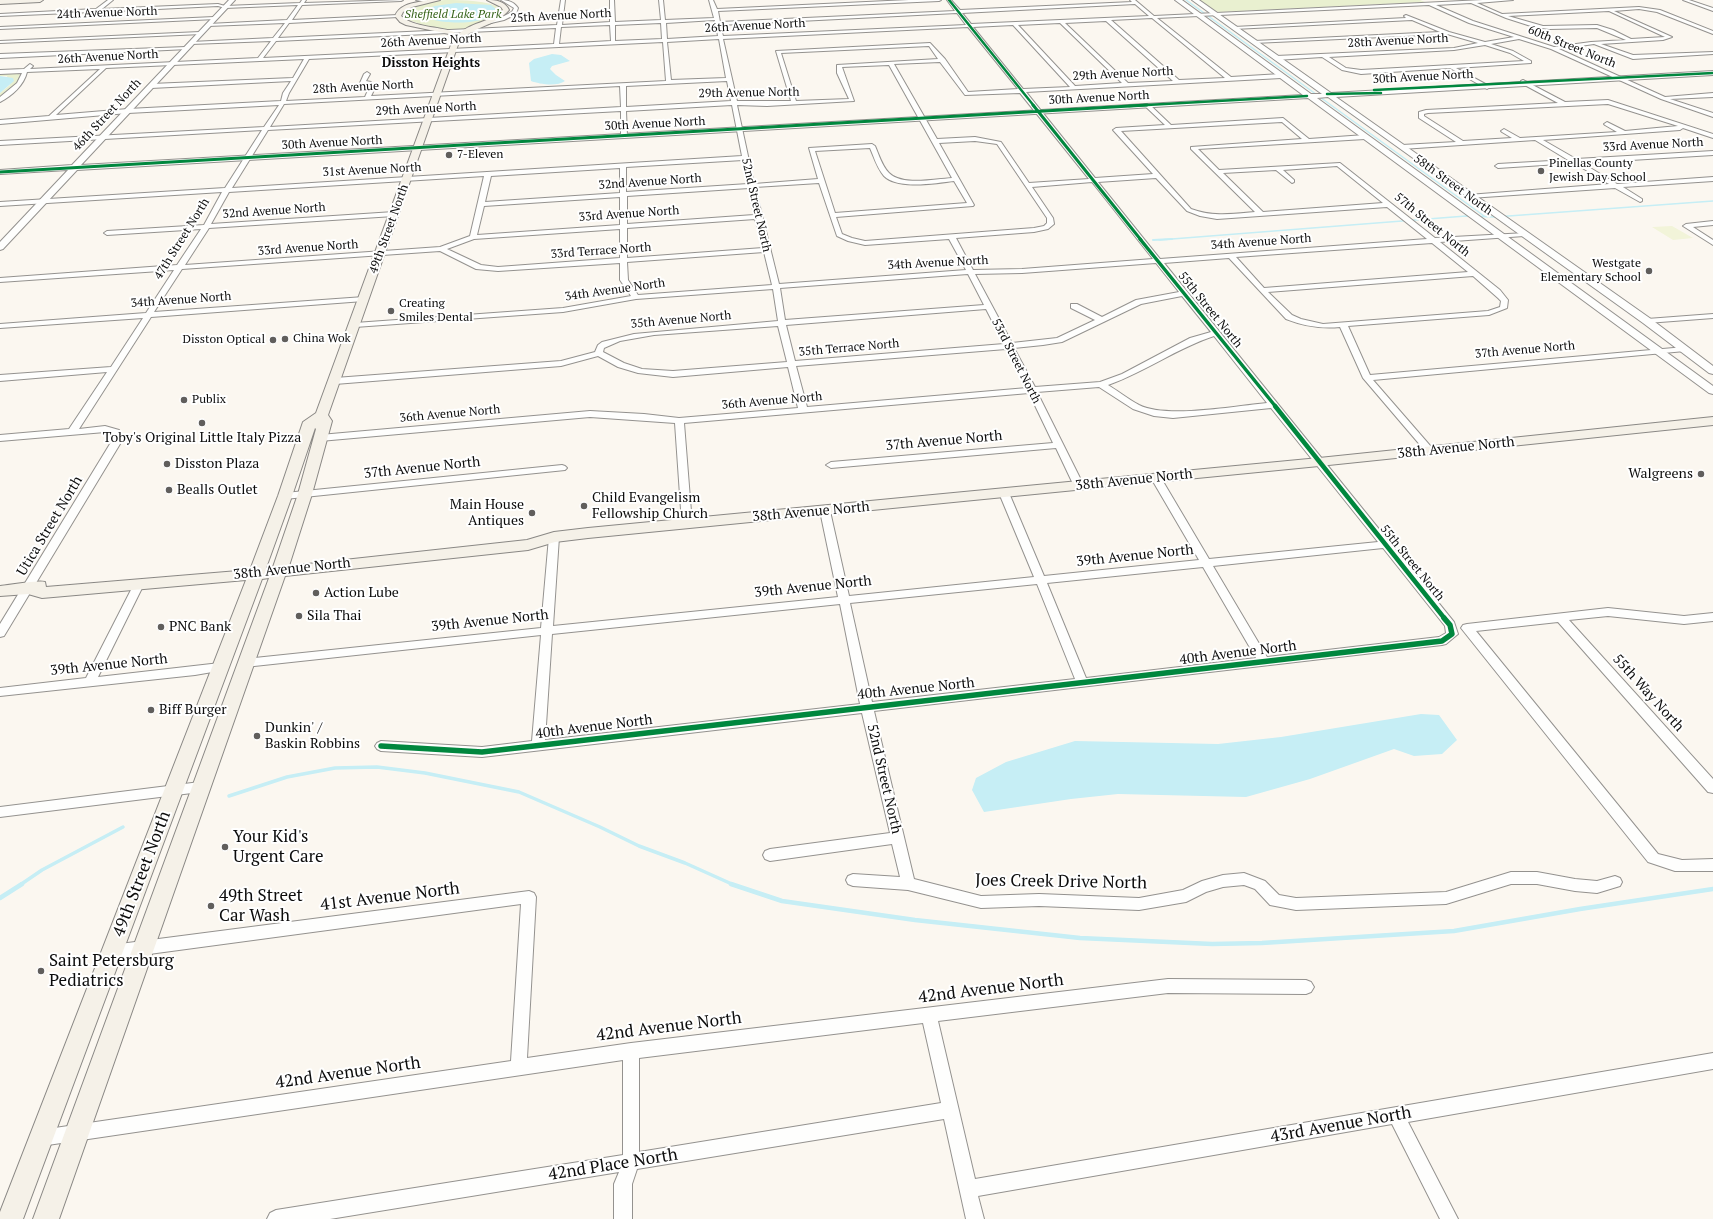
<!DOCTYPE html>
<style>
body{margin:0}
canvas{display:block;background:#fbf7f0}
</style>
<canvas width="1713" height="1219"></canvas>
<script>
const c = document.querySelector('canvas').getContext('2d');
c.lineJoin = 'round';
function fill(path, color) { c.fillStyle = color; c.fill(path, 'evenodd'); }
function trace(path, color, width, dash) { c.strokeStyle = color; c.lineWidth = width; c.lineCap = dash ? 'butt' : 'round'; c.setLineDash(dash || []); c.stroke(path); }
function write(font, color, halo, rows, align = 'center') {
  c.font = font + ' "PT Serif",serif'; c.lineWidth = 4; c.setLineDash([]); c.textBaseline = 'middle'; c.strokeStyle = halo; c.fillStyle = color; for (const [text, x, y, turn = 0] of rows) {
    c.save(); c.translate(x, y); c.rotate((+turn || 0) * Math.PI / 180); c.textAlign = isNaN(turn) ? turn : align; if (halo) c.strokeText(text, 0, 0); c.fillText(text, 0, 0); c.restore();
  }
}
fill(new Path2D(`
 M 445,0 C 464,0 487,0 503,9 L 503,11 L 464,30 L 450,30 L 423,25 L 409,20 L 403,16 C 406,4 434,1 445,0 Z
 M 1198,0 L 1420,0 L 1425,2 L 1220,12 L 1213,11 Z
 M 20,72 L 19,81 L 0,97 L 0,93 L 10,85 L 7,76 L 0,76 L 0,73 Z`), '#e9f0d0');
fill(new Path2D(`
 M 1672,226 L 1693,238 L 1673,240 L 1652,227 Z`), '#f2f4d9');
fill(new Path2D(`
 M 456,3 L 491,5 L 497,10 C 488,25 449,24 434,20 C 429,19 425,15 420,13 L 420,11 L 435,6 Z
 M 552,54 L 561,55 L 570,61 L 552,66 L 550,69 L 556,75 L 565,81 C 557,87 539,84 531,81 L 529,63 L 534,59 Z
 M 0,76 L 13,78 L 14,81 L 0,93 Z
 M 1421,714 L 1439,715 L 1457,740 L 1442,754 L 1414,756 L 1394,749 L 1310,779 L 1246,797 L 1118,794 L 1071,799 L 984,812 L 972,790 L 976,778 L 1006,762 L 1075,741 L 1218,744 L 1281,737 Z`), '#c6eef5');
trace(new Path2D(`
 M 1186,0 L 1484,216
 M 1159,240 L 1466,216 L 1495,217 L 1713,201`), '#c6eef5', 1.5);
trace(new Path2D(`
 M 1153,240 L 1172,239`), '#c6eef5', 2);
trace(new Path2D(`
 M 229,796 L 287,777 L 335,768 L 377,767 L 425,773 L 519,792 L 600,827 L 639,846 L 685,863 L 734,885
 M 20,885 L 42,870 L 123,827`), '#c6eef5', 3.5);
trace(new Path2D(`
 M 731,884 L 782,901 L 915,920 L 1080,938 L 1212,944 L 1262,943 L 1454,931 L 1580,909 L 1713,889
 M 0,898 L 22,884`), '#c6eef5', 4.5);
const minor = new Path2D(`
 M 108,0 L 113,0 L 102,9 L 218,4 L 225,6 L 300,3 L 302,0 L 306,0 L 304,3 L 403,0 L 401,1 L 302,5 L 292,20 L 398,15 L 400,16 L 398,17 L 289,23 L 278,38 L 557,25 L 561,0 L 565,0 L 562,25 L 610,22 L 610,0 L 614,0 L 615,22 L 661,20 L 659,0 L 663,0 L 665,20 L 714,18 L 709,0 L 713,0 L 717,9 L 909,0 L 941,0 L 939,1 L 718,11 L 720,22 L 955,11 L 947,0 L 951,0 L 960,10 L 1132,2 L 1130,0 L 1135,0 L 1154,16 L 1483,0 L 1513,0 L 1477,3 L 1502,14 L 1639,7 L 1660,10 L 1713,31 L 1713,34 L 1657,12 L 1639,9 L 1614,11 L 1672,37 L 1663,40 L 1601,44 L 1633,55 L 1713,52 L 1713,54 L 1633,59 L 1594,44 L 1559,49 L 1665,97 L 1713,93 L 1713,97 L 1670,99 L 1713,113 L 1713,117 L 1661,99 L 1551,49 L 1519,39 L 1491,44 L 1513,51 L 1531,61 L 1531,63 L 1456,68 L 1489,86 L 1490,87 L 1487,89 L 1450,68 L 1361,74 L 1342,70 L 1322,57 L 1276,60 L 1273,58 L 1276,56 L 1454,48 L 1478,43 L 1447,34 L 1254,43 L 1252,42 L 1254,41 L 1440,32 L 1412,20 L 1234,29 L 1232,28 L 1234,27 L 1406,18 L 1404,16 L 1406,15 L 1449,32 L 1485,42 L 1514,37 L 1469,23 L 1429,5 L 1157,18 L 1231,77 L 1281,74 L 1284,76 L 1281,78 L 1026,92 L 1095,178 L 1153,174 L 1113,130 L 1116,128 L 1165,125 L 1145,106 L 1145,104 L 1149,104 L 1171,125 L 1283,118 L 1309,139 L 1365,135 L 1368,137 L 1365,139 L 1198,149 L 1219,170 L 1340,163 L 1435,238 L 1526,233 L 1527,234 L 1524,236 L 1440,242 L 1500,290 L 1508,300 L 1507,308 L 1489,315 L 1348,326 L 1370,375 L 1685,347 L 1689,349 L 1685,351 L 1373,380 L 1433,449 L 1435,451 L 1433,453 L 1427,453 L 1363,378 L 1340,327 C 1321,329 1304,326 1286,319 L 1229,258 L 1164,263 L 1454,622 L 1458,634 L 1446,644 L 1442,645 L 874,711 L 914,879 L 981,896 L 1039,894 L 1139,898 L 1183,890 L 1202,881 L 1223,875 L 1244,873 L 1265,881 L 1279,895 L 1296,898 L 1446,892 L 1511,872 L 1537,872 L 1575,879 L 1597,881 L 1615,876 L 1620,878 L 1622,882 L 1620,886 L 1597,893 L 1575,891 L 1537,884 L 1511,884 L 1446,904 L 1296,910 L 1270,905 L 1255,889 L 1244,885 L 1223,887 L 1206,892 L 1186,902 L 1139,910 L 1039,906 L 981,908 L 908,890 L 853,886 L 848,884 L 846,880 L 848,876 L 853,874 L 900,877 L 892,844 L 770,861 L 765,859 L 763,855 L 765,851 L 770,849 L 890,833 L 862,713 L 482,757 L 381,751 L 377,749 L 375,746 L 377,743 L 381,741 L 482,747 L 532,741 L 541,635 L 245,667 L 241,666 L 239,663 L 241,660 L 245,659 L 541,628 L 549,537 L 554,534 L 559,537 L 553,626 L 838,597 L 820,511 L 825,508 L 830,511 L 849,596 L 1034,577 L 999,493 L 1004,490 L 1009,493 L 1044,576 L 1199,560 L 1151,478 L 1156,475 L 1161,478 L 1209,559 L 1378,542 L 1271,408 L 1173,418 L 1154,416 L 1133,409 L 1099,387 L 1037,392 L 1084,486 L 1079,489 L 1074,486 L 1056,448 L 831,468 L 826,465 L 831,462 L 1053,443 L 1029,393 L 684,423 L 692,524 L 687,527 L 682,524 L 675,423 L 590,417 L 320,441 L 315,438 L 320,435 L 590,411 L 644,414 L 679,418 L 798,408 L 788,367 L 673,377 L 638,373 L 618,367 L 598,356 L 561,366 L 335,384 L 331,381 L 335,378 L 561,361 L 595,352 L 598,345 L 602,342 L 634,334 L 778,321 L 773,289 L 636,299 L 563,312 L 355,327 L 351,325 L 355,323 L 563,308 L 631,296 L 620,280 L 620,263 L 498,271 L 476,269 L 440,251 L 182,269 L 154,312 L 364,297 L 368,299 L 364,301 L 151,317 L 79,429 L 105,426 L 119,430 L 123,439 L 4,636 L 0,637 L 0,624 L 113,439 L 112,434 L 105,432 L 0,441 L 0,435 L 69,429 L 107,372 L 0,381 L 0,375 L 111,367 L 143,318 L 0,328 L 0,324 L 146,313 L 174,270 L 0,282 L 0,278 L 177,265 L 201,229 L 107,235 L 104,233 L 107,231 L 204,225 L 222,192 L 0,206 L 0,202 L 225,188 L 262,130 L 0,145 L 0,141 L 264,127 L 279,105 L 128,113 L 0,124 L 0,120 L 49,116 L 100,69 L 27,72 C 24,85 12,96 0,102 L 0,97 L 17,83 L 22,73 L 0,74 L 0,70 L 24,69 L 30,64 L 33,66 L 30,69 L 258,58 L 271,41 L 191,44 L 189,43 L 191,42 L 273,38 L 285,23 L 208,26 L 206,25 L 208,24 L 287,20 L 298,5 L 225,8 L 218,6 L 98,12 L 95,13 L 93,12 L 0,16 L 0,14 L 96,9 ZM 1471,3 L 1506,18 L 1534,27 L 1549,29 L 1597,28 L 1626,40 L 1591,42 L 1554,47 L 1473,21 L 1436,5 ZM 1135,4 L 1149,16 L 971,24 L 962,13 ZM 1609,11 L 1665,37 L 1631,39 L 1613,30 L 1597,25 L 1543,26 L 1508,16 ZM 957,13 L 966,25 L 723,36 L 720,25 ZM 1152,18 L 1225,78 L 1179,80 L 1111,20 ZM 715,20 L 714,24 L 716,25 L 718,36 L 667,39 L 666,23 ZM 1106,21 L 1173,81 L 1128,83 L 1065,23 ZM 661,23 L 662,39 L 615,41 L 615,25 ZM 1060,23 L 1122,83 L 1075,86 L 1018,25 ZM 610,25 L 611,41 L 559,44 L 561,27 ZM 1013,25 L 1070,87 L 1023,89 L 973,27 ZM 968,27 L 1018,89 L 968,92 L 945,59 L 930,43 L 776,51 L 791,101 L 737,101 L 723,39 ZM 556,28 L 554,44 L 263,58 L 276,41 ZM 719,39 L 726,78 L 671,80 L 667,42 ZM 663,42 L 666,81 L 371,96 L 375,88 L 371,82 L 366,81 L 370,74 L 367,72 L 364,74 L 360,83 L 367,85 L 369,88 L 365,97 L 286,101 L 289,93 L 309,59 ZM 1485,45 L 1510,53 L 1524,61 L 1361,70 L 1346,68 L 1329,57 L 1454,50 ZM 929,46 L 938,59 L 837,65 L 837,73 L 849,99 L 796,101 L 781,53 ZM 304,59 L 293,78 L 151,84 L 148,86 L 151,88 L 291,81 L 283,93 L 281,101 L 128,109 L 56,115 L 106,68 ZM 940,62 L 965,95 L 1020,93 L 1089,179 L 1029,183 L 1001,142 L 975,137 L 937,139 L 894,64 ZM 889,65 L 952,178 C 936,179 901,186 889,173 C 882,166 879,155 875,146 L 872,144 L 809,148 L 818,179 L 754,184 L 737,105 L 767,106 L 854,101 L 842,67 ZM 727,81 L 731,101 L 626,107 L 626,86 ZM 620,86 L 621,107 L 270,127 L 284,104 ZM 732,105 L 742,156 L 232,188 L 268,130 L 621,111 L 621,136 L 624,138 L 627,136 L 626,111 ZM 1282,122 L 1302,139 L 1191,147 L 1191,149 L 1255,212 C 1233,214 1213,217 1191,209 L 1121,131 ZM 975,141 L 997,144 L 1047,218 L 1047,223 L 1044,226 L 1034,228 L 865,241 L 852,238 L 842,234 L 836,217 L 973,206 L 974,205 L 939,143 ZM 870,148 C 874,157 877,168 884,176 C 898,190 936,183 954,181 L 967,203 L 835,213 L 815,151 ZM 743,160 L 748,184 L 626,192 L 626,167 ZM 1337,166 L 1383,203 L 1263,212 L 1223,173 L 1276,170 L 1292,183 L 1294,182 L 1294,180 L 1283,170 ZM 620,168 L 620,193 L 485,202 L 491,176 ZM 484,176 L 470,236 L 440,247 L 185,265 L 209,228 L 394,216 L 397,214 L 394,212 L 211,224 L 229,192 ZM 1156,178 L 1187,211 L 1200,216 L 1217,219 L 1387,207 L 1427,239 L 1160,259 L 1098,182 ZM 1092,182 L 1153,259 L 1022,269 L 973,270 L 956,238 L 1034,232 L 1048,229 L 1054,224 L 1053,218 L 1032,187 ZM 819,183 L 837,236 L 848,241 L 865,245 L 949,239 L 966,270 L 779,284 L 755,187 ZM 749,188 L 754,215 L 627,224 L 627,196 ZM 620,197 L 620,225 L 477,235 L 484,206 ZM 755,219 L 763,248 L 627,258 L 627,228 ZM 620,229 L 620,258 L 498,267 L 481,265 L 447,249 L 474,239 ZM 1432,243 L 1468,272 L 1264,288 L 1236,257 ZM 764,252 L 772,285 L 638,295 L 628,280 L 627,262 ZM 1156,263 L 1179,292 L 1136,300 L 1102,317 L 1077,304 L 1071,304 L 1071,308 L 1095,320 L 1057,338 L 1012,343 L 975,274 L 1022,273 ZM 968,274 L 984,305 L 785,320 L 780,288 ZM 1473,276 L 1498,298 L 1501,301 L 1500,307 L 1488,311 L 1323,324 L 1301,319 L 1292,315 L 1268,292 ZM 1182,296 L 1211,332 L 1190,338 L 1122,374 L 1100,382 L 1035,387 L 1014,348 L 1043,345 L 1062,342 L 1141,304 ZM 986,309 L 1004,344 L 795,361 L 786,325 ZM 778,326 L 787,362 L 673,371 L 642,369 L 624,363 L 603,352 L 604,348 L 620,341 L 654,335 ZM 1214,336 L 1267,403 C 1234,406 1167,419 1139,405 C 1128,399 1118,391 1108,385 C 1145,372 1177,348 1214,336 ZM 1006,349 L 1027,388 L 807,407 L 796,366 ZM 1383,548 L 1445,626 L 1446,633 L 1439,637 L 1267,657 L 1213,566 ZM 1203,567 L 1256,658 L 1086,678 L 1047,583 ZM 1037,584 L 1075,679 L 872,702 L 850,603 ZM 840,604 L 860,704 L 545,740 L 552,634 Z
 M 416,0 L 427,0 L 428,1 L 426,2 Z
 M 501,0 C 508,0 514,2 518,8 L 516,14 L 504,20 L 478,26 L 478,24 L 500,18 L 512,12 L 514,8 Z
 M 1683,0 L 1689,0 L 1713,8 L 1713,11 Z
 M 214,17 L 216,19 L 0,29 L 0,27 Z
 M 200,32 L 202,34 L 0,43 L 0,41 Z
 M 186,47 L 188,49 L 0,58 L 0,54 Z
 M 1523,80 L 1565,102 L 1608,100 L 1713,134 L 1713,138 L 1683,128 L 1680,130 L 1543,140 L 1576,159 L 1713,151 L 1713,155 L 1582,163 L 1617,184 L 1713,177 L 1713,181 L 1623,187 L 1642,199 L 1642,201 L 1640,202 L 1615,188 L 1470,198 L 1468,197 L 1468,195 L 1609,184 L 1574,163 L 1498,168 L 1495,166 L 1498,164 L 1568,160 L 1535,140 L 1402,149 L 1399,147 L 1402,145 L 1456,142 L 1419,118 L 1419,112 L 1426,110 L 1558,103 L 1521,83 L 1521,81 ZM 1608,104 L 1678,126 L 1625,131 L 1607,122 L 1604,124 L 1605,125 L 1617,132 L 1520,138 L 1504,129 L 1501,131 L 1502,132 L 1512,138 L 1463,141 L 1424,116 L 1424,114 L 1428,113 Z
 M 1713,221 L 1713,225 L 1693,227 L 1713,240 L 1713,245 L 1683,226 L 1686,224 Z
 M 1713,314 L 1713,318 L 1647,323 L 1643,321 L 1647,319 Z
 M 562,465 L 565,466 L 567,468 L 565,470 L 285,499 L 280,496 L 285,493 Z
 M 139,580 L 143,581 L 144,584 L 98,677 L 220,663 L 224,664 L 226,667 L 224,670 L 195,675 L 0,696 L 0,688 L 86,678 L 134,584 L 135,581 Z
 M 1608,608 L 1684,616 L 1713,613 L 1713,621 L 1684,624 L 1608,616 L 1569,620 L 1713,779 L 1713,793 L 1708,792 L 1558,622 L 1476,631 L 1658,854 L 1682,860 L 1713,859 L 1713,871 L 1675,871 L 1648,862 L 1461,628 L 1463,625 L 1467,624 Z
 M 200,782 L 205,783 L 206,787 L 205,791 L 200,792 L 0,817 L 0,807 Z
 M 529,891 L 534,893 L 536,897 L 527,1058 L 631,1043 L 1168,979 L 1306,980 L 1311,982 L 1314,987 L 1311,992 L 1306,994 L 1168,993 L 938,1021 L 975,1179 L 1713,1053 L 1713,1069 L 1408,1122 L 1458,1219 L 1440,1219 L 1392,1124 L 978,1196 L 984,1219 L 966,1219 L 944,1119 L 637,1169 L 632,1184 L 632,1219 L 614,1219 L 614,1184 L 619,1172 L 330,1219 L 267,1219 L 270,1213 L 276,1210 L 623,1155 L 623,1060 L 41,1146 L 35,1144 L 33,1138 L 35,1132 L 41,1130 L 511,1061 L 521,904 L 112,959 L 107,957 L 105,952 L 107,947 L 112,945 ZM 923,1023 L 941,1103 L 639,1152 L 639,1058 Z`);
const tertiary = new Path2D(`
 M 229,0 L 235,0 L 81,165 L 1303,95 L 1175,0 L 1182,0 L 1311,94 L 1322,94 L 1192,0 L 1199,0 L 1331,93 L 1713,71 L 1713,75 L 1336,97 L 1651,319 L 1713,366 L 1713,374 L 1709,373 L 1643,323 L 1328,97 L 1317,98 L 1713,386 L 1713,394 L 1709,393 L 1308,98 L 77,170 L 3,249 L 0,250 L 0,242 L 68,170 L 0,174 L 0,170 L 72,165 Z`);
const secondary = new Path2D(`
 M 0,0 L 43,0 L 40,2 L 0,4 Z
 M 428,0 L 440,0 L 412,7 L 403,12 L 401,16 C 415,28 438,26 454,32 L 457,36 C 469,22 490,23 503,10 L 501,7 L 487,0 C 496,0 505,1 509,10 C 496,26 473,26 459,42 L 328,415 L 332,421 L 312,494 L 289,566 L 527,540 L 554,532 L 588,528 L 1319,458 L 1713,417 L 1713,425 L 1319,466 L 588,538 L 555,542 L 528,550 L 285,576 L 59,1219 L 33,1219 L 269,578 L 262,579 L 23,1219 L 0,1219 L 0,1212 L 246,580 L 42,598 L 28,594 L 0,596 L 0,586 C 10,585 37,580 45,582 L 46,587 L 250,570 L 278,496 L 303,422 L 316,413 L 452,42 L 449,34 L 406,25 L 400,22 L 395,16 C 400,3 416,3 428,0 ZM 315,428 L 316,429 L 298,494 L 273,567 L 266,568 L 292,496 Z`);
trace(minor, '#94928f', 2);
trace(tertiary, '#94928f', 2);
trace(secondary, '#8a8885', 2);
fill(minor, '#fefefd');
fill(tertiary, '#fefefd');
fill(secondary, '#f5f1e8');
trace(new Path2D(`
 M 949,0 L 1034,106
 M 1374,90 L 1713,73
 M 1327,94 L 1381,93
 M 1129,106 L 1307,96`), '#00873e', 2.5);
trace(new Path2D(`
 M 1033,105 L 1141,240
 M 0,172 L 1147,105`), '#00873e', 3);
trace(new Path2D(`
 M 1140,239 L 1276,407`), '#00873e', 3.5);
trace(new Path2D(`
 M 1275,406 L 1445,619`), '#00873e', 4.5);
trace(new Path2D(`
 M 381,746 L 482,752 L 1442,641 L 1452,634 L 1450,625 L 1444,618`), '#00873e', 5.5);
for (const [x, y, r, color] of [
 [449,155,4,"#605e5c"],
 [1541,171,4,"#605e5c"],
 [1649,271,4,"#605e5c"],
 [391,311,4,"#605e5c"],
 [285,339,4,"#605e5c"],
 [273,340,4,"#605e5c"],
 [184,400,4,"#605e5c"],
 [202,423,4,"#605e5c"],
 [167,464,4,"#605e5c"],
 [1701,474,4,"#605e5c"],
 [169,490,4,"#605e5c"],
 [584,506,4,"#605e5c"],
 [532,513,4,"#605e5c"],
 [316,593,4,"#605e5c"],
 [299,616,4,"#605e5c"],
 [161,627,4,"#605e5c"],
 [151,710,4,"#605e5c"],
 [257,736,4,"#605e5c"],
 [225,847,4,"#605e5c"],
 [211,906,4,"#605e5c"],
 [41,971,4,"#605e5c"]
]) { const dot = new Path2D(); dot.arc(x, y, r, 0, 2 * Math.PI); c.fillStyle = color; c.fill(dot); trace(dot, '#fff', 1.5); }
write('12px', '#0c0c0c', '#fff', [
 ["24th Avenue North",107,13,-2],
 ["25th Avenue North",561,16,-3],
 ["26th Avenue North",755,26,-3],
 ["26th Avenue North",431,41,-3],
 ["28th Avenue North",1398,41,-3],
 ["60th Street North",1572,47,22],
 ["26th Avenue North",108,57,-3],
 ["29th Avenue North",1123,74,-3],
 ["30th Avenue North",1423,77,-3],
 ["28th Avenue North",363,87,-3],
 ["29th Avenue North",749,93,-1],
 ["30th Avenue North",1099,98,-3],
 ["29th Avenue North",426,109,-3],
 ["46th Street North",107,115,-47],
 ["30th Avenue North",655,124,-3],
 ["30th Avenue North",332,143,-3],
 ["33rd Avenue North",1653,145,-3],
 ["31st Avenue North",372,170,-3],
 ["32nd Avenue North",650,182,-4],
 ["58th Street North",1453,185,36],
 ["52nd Street North",756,205,77],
 ["32nd Avenue North",274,211,-4],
 ["33rd Avenue North",629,214,-4],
 ["57th Street North",1432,225,39],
 ["49th Street North",389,229,-70],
 ["47th Street North",182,239,-58],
 ["34th Avenue North",1261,242,-4],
 ["33rd Avenue North",308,248,-4],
 ["33rd Terrace North",601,251,-4],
 ["34th Avenue North",938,263,-3],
 ["34th Avenue North",615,290,-8],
 ["34th Avenue North",181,300,-4],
 ["55th Street North",1210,310,51],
 ["35th Avenue North",681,320,-5],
 ["35th Terrace North",849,348,-5],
 ["37th Avenue North",1525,350,-5],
 ["53rd Street North",1016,361,63],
 ["36th Avenue North",772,401,-5],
 ["36th Avenue North",450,414,-5],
 ["55th Street North",1412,563,51]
]);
write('italic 12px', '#38651c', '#fff', [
 ["Sheffield Lake Park",453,15]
]);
write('12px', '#0c0c0c', '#fff', [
 ["7-Eleven",457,155],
 ["Pinellas County",1549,164],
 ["Jewish Day School",1549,178],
 ["Westgate",1641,264,"right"],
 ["Elementary School",1641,278,"right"],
 ["Creating",399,304],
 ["Smiles Dental",399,318],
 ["China Wok",293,339],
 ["Disston Optical",265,340,"right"],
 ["Publix",192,400]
], 'left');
write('bold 13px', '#0c0c0c', '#fff', [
 ["Disston Heights",431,63]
]);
write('14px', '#0c0c0c', '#fff', [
 ["Toby's Original Little Italy Pizza",202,438,"center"],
 ["Disston Plaza",175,464],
 ["Walgreens",1693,474,"right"],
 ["Bealls Outlet",177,490],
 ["Child Evangelism",592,498],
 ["Fellowship Church",592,514],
 ["Main House",524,505,"right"],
 ["Antiques",524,521,"right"],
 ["Action Lube",324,593],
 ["Sila Thai",307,616],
 ["PNC Bank",169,627],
 ["Biff Burger",159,710],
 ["Dunkin' /",265,728],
 ["Baskin Robbins",265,744]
], 'left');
write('14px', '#0c0c0c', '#fff', [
 ["37th Avenue North",944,441,-5],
 ["38th Avenue North",1456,448,-6],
 ["37th Avenue North",422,468,-6],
 ["38th Avenue North",1134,480,-6],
 ["38th Avenue North",811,512,-5],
 ["Utica Street North",50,526,-59],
 ["39th Avenue North",1135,556,-6],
 ["38th Avenue North",292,569,-6],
 ["39th Avenue North",813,587,-6],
 ["39th Avenue North",490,621,-6],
 ["40th Avenue North",1238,653,-7],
 ["39th Avenue North",109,665,-6],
 ["40th Avenue North",916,689,-6],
 ["55th Way North",1648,693,48],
 ["40th Avenue North",594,727,-7],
 ["52nd Street North",884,779,77]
]);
write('17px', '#0c0c0c', '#fff', [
 ["Your Kid's",233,837],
 ["Urgent Care",233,857],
 ["49th Street",219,896],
 ["Car Wash",219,916],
 ["Saint Petersburg",49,961],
 ["Pediatrics",49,981]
], 'left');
write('17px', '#0c0c0c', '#fff', [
 ["49th Street North",142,874,-69],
 ["Joes Creek Drive North",1061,882,1],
 ["41st Avenue North",390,897,-7],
 ["42nd Avenue North",991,989,-7],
 ["42nd Avenue North",669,1027,-7],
 ["42nd Avenue North",348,1073,-8],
 ["43rd Avenue North",1341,1125,-10],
 ["42nd Place North",613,1165,-9]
]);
</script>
